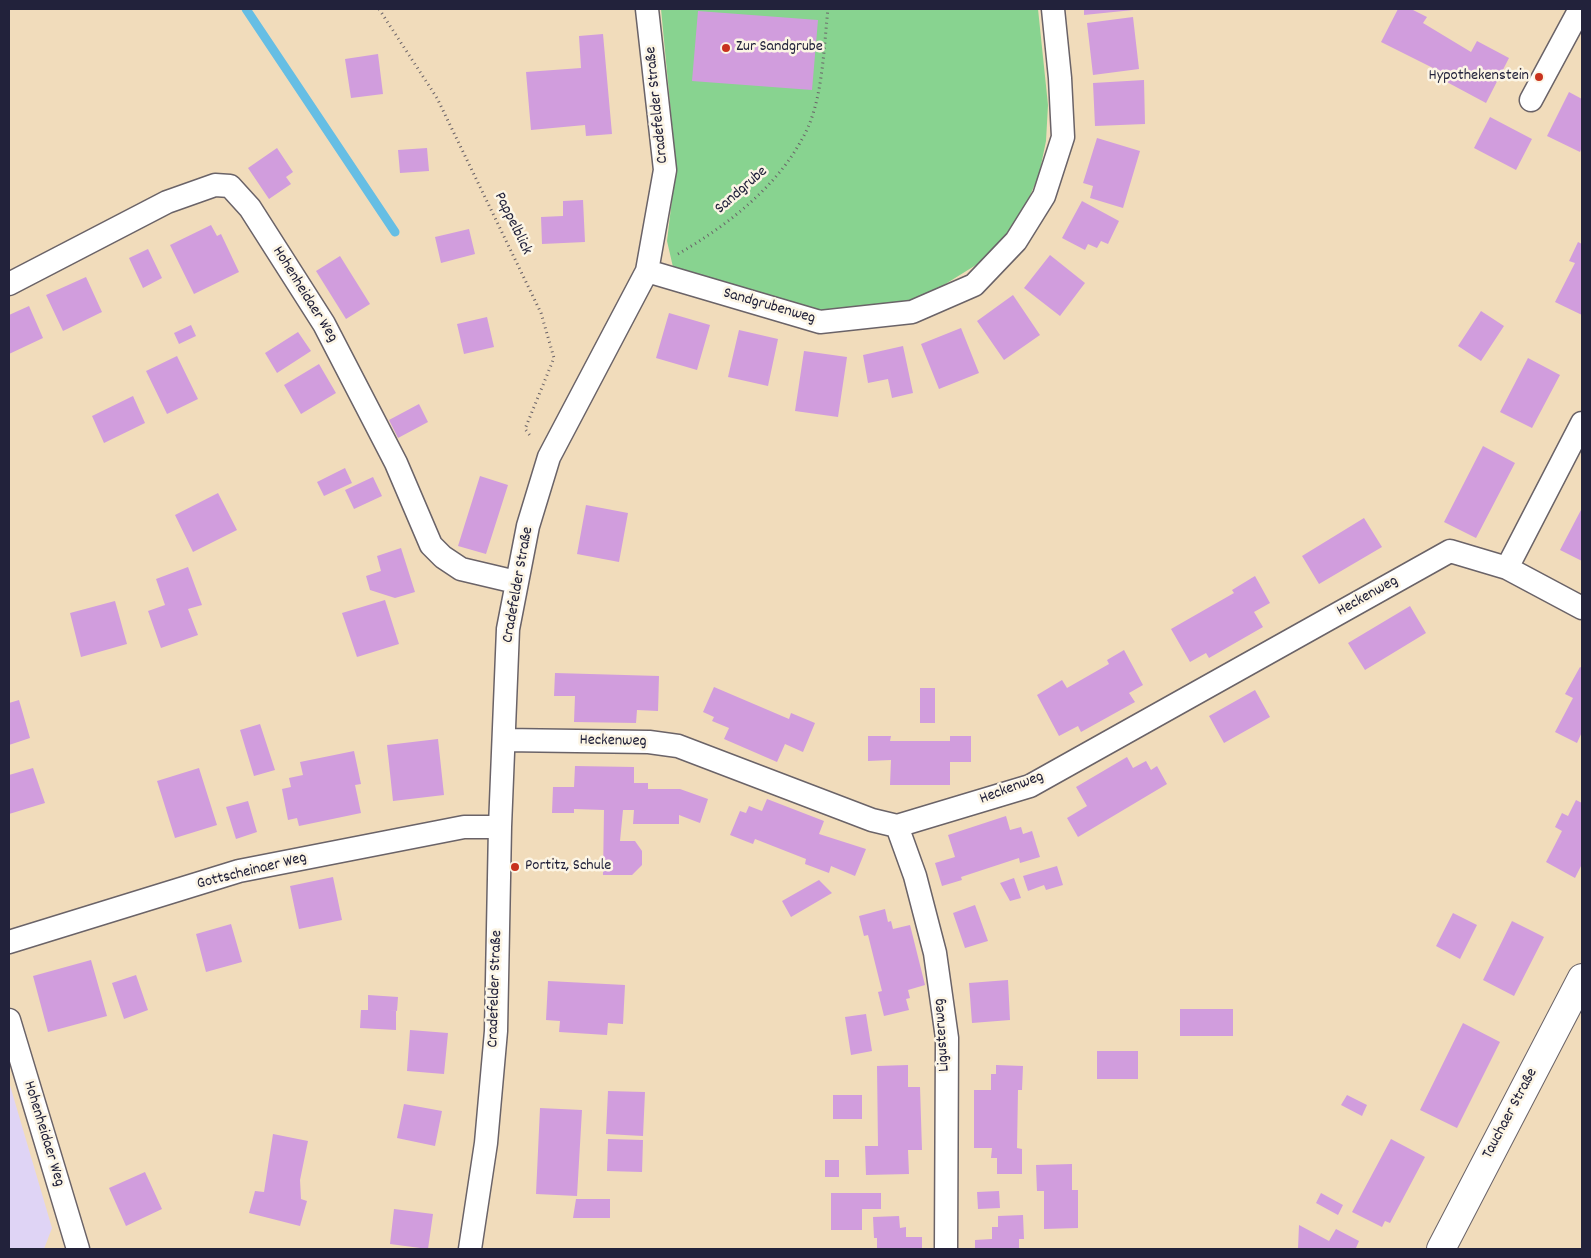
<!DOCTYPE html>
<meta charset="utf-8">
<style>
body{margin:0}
#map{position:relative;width:1591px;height:1258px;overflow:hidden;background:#f1dcbb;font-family:Dekko,sans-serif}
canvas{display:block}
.frame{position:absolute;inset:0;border:10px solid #22223b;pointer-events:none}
</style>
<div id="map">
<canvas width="1591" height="1258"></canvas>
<div class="frame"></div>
</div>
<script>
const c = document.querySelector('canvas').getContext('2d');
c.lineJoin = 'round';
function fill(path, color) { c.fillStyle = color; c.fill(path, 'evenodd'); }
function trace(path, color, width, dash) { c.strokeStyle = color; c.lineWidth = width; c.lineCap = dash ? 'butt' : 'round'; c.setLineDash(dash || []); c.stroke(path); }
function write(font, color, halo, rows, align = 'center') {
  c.font = font + ' Dekko,sans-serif'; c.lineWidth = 5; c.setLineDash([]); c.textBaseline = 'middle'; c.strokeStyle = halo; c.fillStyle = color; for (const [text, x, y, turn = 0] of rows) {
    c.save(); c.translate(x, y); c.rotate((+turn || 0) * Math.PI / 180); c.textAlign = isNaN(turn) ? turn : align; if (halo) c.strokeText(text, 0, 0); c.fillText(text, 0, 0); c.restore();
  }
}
fill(new Path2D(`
 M 9,1082 L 52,1228 L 44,1249 L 9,1249 Z`), '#dfd4f5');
fill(new Path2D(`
 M 661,9 L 1038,9 L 1048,105 L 1046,141 L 1039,175 L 1028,200 L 1005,236 L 976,265 L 918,301 L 826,314 L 673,267 L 667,241 L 676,166 Z`), '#88d390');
trace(new Path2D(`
 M 246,9 L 395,232`), '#66bee4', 9);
fill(new Path2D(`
 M 1084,9 L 1132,9 L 1133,10 L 1084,15 Z
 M 1398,9 L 1411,9 L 1427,17 L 1423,23 L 1471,52 L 1477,41 L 1509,58 L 1486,103 L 1430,73 L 1433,68 L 1381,42 Z
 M 698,11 L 818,20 L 812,90 L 692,81 Z
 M 1133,17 L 1139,69 L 1093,75 L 1087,23 Z
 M 603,34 L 612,134 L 586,136 L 585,125 L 531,130 L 526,72 L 581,68 L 579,36 Z
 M 378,54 L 383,94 L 351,98 L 345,59 Z
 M 1144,80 L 1145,124 L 1095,126 L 1093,83 Z
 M 1569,92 L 1582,99 L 1582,147 L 1580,152 L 1547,136 Z
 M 1490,117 L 1532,139 L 1516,170 L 1474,148 Z
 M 1097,138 L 1140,151 L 1123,208 L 1090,198 L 1093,186 L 1083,183 Z
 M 277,148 L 293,172 L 286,177 L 291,184 L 269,199 L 248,168 Z
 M 427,148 L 429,171 L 400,173 L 398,150 Z
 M 583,200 L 585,242 L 542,244 L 541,217 L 563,216 L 563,201 Z
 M 1082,201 L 1119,221 L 1108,244 L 1101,241 L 1097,248 L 1088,244 L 1085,250 L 1062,238 Z
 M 211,225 L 217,236 L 221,234 L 239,272 L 194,294 L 170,245 Z
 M 469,229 L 475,254 L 441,263 L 435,237 Z
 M 1578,242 L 1582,244 L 1582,315 L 1555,302 L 1575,263 L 1569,261 Z
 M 148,249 L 162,278 L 143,288 L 129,258 Z
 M 1050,255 L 1085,283 L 1060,316 L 1024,288 Z
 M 340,256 L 370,304 L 346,319 L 316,271 Z
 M 86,277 L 102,312 L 63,331 L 46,295 Z
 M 1013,295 L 1040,335 L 1004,360 L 977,321 Z
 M 29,306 L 43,338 L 9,354 L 9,315 Z
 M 1481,311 L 1504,326 L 1481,361 L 1458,346 Z
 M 669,313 L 710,325 L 697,370 L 656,358 Z
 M 487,317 L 494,347 L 464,354 L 457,324 Z
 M 191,325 L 196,336 L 179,344 L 174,333 Z
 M 961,328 L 979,373 L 939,389 L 921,344 Z
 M 739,330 L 778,339 L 768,386 L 728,377 Z
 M 298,332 L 311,351 L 277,373 L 265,353 Z
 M 903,346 L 913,393 L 892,398 L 888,379 L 868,383 L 863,355 Z
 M 804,351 L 847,357 L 838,417 L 795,411 Z
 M 177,356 L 198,399 L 167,414 L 146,371 Z
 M 1528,358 L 1560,375 L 1532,428 L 1500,412 Z
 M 319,364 L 336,393 L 301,414 L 284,385 Z
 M 133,396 L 145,423 L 104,443 L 92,416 Z
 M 419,404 L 428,422 L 398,438 L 389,420 Z
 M 1483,446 L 1515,463 L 1476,538 L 1444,522 Z
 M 345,468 L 352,483 L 324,496 L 317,482 Z
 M 480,476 L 508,485 L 486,554 L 458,546 Z
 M 373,477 L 382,496 L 354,509 L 345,490 Z
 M 218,493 L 237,530 L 193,552 L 175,515 Z
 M 586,505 L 628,513 L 619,562 L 577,554 Z
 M 1582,508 L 1582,561 L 1560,550 Z
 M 1364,518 L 1382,547 L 1319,584 L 1302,556 Z
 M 401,548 L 415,592 L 395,598 L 370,590 L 366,576 L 381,571 L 377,556 Z
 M 188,567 L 202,605 L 188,609 L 198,635 L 161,648 L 148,611 L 165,605 L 156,579 Z
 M 1255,576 L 1270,603 L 1254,612 L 1263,627 L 1209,658 L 1206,653 L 1190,662 L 1171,629 L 1234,593 L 1232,590 Z
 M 385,600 L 399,644 L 357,657 L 342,613 Z
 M 115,601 L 127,644 L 81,657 L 70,613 Z
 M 1410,606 L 1426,633 L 1365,670 L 1348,643 Z
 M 1124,650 L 1143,685 L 1129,693 L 1135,702 L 1081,732 L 1078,726 L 1059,736 L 1037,695 L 1062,680 L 1067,688 L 1109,664 L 1107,660 Z
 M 1580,667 L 1582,668 L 1582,732 L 1577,743 L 1555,732 L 1573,698 L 1565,694 Z
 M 555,673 L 659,676 L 658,711 L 637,710 L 636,723 L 574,722 L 575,696 L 554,696 Z
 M 714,687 L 789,719 L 791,713 L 815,723 L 803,752 L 785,744 L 777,762 L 724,739 L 729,728 L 712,721 L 714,717 L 703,712 Z
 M 920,688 L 935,688 L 935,723 L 920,723 Z
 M 1255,690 L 1270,717 L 1224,743 L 1209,716 Z
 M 19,700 L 30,738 L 9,745 L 9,703 Z
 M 260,724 L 275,770 L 254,776 L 240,730 Z
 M 868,736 L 891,736 L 890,741 L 950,741 L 950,736 L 971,736 L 971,762 L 950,762 L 950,785 L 890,785 L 891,760 L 868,761 Z
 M 438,739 L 444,795 L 393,801 L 387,745 Z
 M 354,751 L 361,784 L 355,785 L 361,813 L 299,826 L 297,818 L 288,820 L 282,789 L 291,787 L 289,778 L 303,775 L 300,762 Z
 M 1127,757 L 1133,768 L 1146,761 L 1151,770 L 1157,766 L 1167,784 L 1078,837 L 1067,818 L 1087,806 L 1076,787 Z
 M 575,766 L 634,767 L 634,783 L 648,783 L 648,789 L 680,789 L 708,799 L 700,823 L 679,815 L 679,824 L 633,824 L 634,810 L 623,810 L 620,841 L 635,841 L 642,851 L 642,865 L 632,875 L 603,875 L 604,810 L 574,809 L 574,813 L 552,813 L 553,787 L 574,787 Z
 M 33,768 L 45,803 L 9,814 L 9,775 Z
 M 199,768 L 217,825 L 175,838 L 157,781 Z
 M 767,799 L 824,821 L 819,834 L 866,849 L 855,876 L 831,866 L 829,873 L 805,864 L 806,859 L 755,839 L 753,844 L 730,835 L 740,811 L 746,813 L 749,806 L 762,811 Z
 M 1576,800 L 1582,803 L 1582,864 L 1575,878 L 1546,862 L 1562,831 L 1555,827 L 1562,813 L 1568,816 Z
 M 248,801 L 257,832 L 236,839 L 226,807 Z
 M 1006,816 L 1010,830 L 1021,827 L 1023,834 L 1032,831 L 1040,857 L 1020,863 L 1019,858 L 961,877 L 962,880 L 942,886 L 935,863 L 955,857 L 948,835 Z
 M 1057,866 L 1063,885 L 1046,890 L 1044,885 L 1028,891 L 1023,876 Z
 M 333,877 L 342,920 L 299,929 L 290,886 Z
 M 1014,878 L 1021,898 L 1010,901 L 1000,883 Z
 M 819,880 L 832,893 L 791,917 L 782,901 Z
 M 975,905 L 988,941 L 965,948 L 953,913 Z
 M 885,909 L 888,922 L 891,921 L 893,929 L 910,925 L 925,985 L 908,990 L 910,998 L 906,999 L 909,1010 L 884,1016 L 878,992 L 882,991 L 868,935 L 864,936 L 859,916 Z
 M 1453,913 L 1477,925 L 1460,959 L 1436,946 Z
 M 1512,921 L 1544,937 L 1514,996 L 1483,980 Z
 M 231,924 L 242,962 L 206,972 L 196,934 Z
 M 91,960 L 107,1016 L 48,1032 L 33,976 Z
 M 136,975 L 148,1010 L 124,1019 L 112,983 Z
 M 1008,980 L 1010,1020 L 972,1023 L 969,983 Z
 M 548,981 L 625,985 L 623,1024 L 608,1023 L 607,1035 L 559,1032 L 560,1021 L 546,1020 Z
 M 368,995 L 398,997 L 397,1011 L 389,1010 L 396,1011 L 396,1030 L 360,1028 L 361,1010 L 368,1010 Z
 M 1180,1009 L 1233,1009 L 1233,1036 L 1180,1036 Z
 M 866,1014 L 872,1051 L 851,1055 L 845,1017 Z
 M 1463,1023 L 1500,1042 L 1457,1128 L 1420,1110 Z
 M 410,1030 L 448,1033 L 444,1074 L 407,1071 Z
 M 1097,1051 L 1138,1051 L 1138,1079 L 1097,1079 Z
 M 908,1065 L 908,1087 L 920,1087 L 922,1150 L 908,1150 L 909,1174 L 866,1175 L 865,1146 L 878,1146 L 877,1066 Z
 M 996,1065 L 1023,1066 L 1022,1090 L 1018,1090 L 1017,1148 L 1022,1149 L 1022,1174 L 997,1174 L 997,1158 L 991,1158 L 992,1148 L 974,1148 L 974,1090 L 991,1090 L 991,1074 L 996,1074 Z
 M 608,1091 L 645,1092 L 643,1136 L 606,1134 Z
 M 833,1095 L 862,1095 L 862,1119 L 833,1119 Z
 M 1347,1095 L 1367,1105 L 1362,1116 L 1341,1105 Z
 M 404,1104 L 442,1111 L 435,1146 L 397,1138 Z
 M 540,1108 L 582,1110 L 577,1196 L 536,1194 Z
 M 273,1134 L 308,1141 L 300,1180 L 301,1199 L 307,1201 L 300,1226 L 249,1213 L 255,1191 L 264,1192 Z
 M 608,1139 L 643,1140 L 642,1172 L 607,1171 Z
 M 1391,1139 L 1425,1157 L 1390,1223 L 1385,1221 L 1382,1227 L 1352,1212 Z
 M 825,1160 L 839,1160 L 839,1177 L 825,1177 Z
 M 1072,1164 L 1072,1190 L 1078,1190 L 1078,1228 L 1044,1229 L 1044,1191 L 1037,1191 L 1036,1165 Z
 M 145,1172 L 162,1209 L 126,1226 L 109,1188 Z
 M 999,1191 L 1000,1208 L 978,1209 L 977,1192 Z
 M 831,1193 L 881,1193 L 881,1209 L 862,1209 L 862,1230 L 831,1230 Z
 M 1321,1193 L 1343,1205 L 1338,1215 L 1316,1203 Z
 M 576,1199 L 610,1199 L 610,1218 L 573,1218 Z
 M 394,1209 L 433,1214 L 428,1249 L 390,1244 Z
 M 1023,1215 L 1024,1239 L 1019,1239 L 1019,1249 L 975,1249 L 975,1240 L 992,1239 L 992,1227 L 998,1227 L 998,1216 Z
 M 899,1216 L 900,1228 L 906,1227 L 906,1237 L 922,1237 L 922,1249 L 877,1249 L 877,1238 L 874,1238 L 873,1217 Z
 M 1299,1225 L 1329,1241 L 1336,1229 L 1359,1241 L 1356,1248 L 1358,1249 L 1298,1249 Z`), '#d19ddd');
const minor = new Path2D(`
 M 1531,100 L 1580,9
 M 647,271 L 820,322 L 912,312 L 974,285 L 1016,241 L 1044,196 L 1063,137 L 1060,78 L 1053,9
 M 9,284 L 167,202 L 215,185 L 230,186 L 250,208 L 324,324 L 396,463 L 431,545 L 443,557 L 461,569 L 516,582
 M 1507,568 L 1582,423
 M 504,740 L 649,742 L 678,746 L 872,820 L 897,826 L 1030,786 L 1450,551 L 1507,568 L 1582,608
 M 897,826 L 915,876 L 935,953 L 947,1038 L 946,1249
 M 9,942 L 239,871 L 464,827 L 500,827
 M 9,1020 L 78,1249
 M 470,1249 L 486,1143 L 496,1031 L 500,827 L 508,629 L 528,526 L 549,457 L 647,271 L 665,170 L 647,9`);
const secondary = new Path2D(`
 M 1441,1249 L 1582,978`);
trace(minor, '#6a6368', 25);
trace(secondary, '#6a6368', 30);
trace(new Path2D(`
 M 379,9 L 437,98 L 541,313 L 554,358 L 525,429 L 532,438
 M 678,254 C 730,224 784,182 809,125 C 823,91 824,45 828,9`), '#6a6368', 3, [1, 4]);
trace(minor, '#fff', 22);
trace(secondary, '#fff', 28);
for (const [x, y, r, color] of [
 [726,48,5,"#c8321e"],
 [1539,77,5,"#c8321e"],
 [515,867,5,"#c8321e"]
]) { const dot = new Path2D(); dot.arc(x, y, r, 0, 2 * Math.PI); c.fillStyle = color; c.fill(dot); trace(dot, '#fcf5e5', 2); }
write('16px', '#22223b', '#fcf5e5', [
 ["Zur Sandgrube",736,48],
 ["Hypothekenstein",1529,77,"right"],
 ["Portitz, Schule",525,867]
], 'left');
write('16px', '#22223b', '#fcf5e5', [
 ["Cradefelder Straße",658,105,-96],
 ["Sandgrube",742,191,-41],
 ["Pappelblick",512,224,64],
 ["Hohenheidaer Weg",304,295,58],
 ["Sandgrubenweg",769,307,16],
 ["Cradefelder Straße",519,585,-80],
 ["Heckenweg",1368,597,-29],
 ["Heckenweg",613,742,1],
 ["Heckenweg",1012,789,-21],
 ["Gottscheinaer Weg",252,872,-14],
 ["Cradefelder Straße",496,989,-88],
 ["Ligusterweg",943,1035,-94],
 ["Tauchaer Straße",1511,1114,-62],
 ["Hohenheidaer Weg",43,1134,73]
]);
</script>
